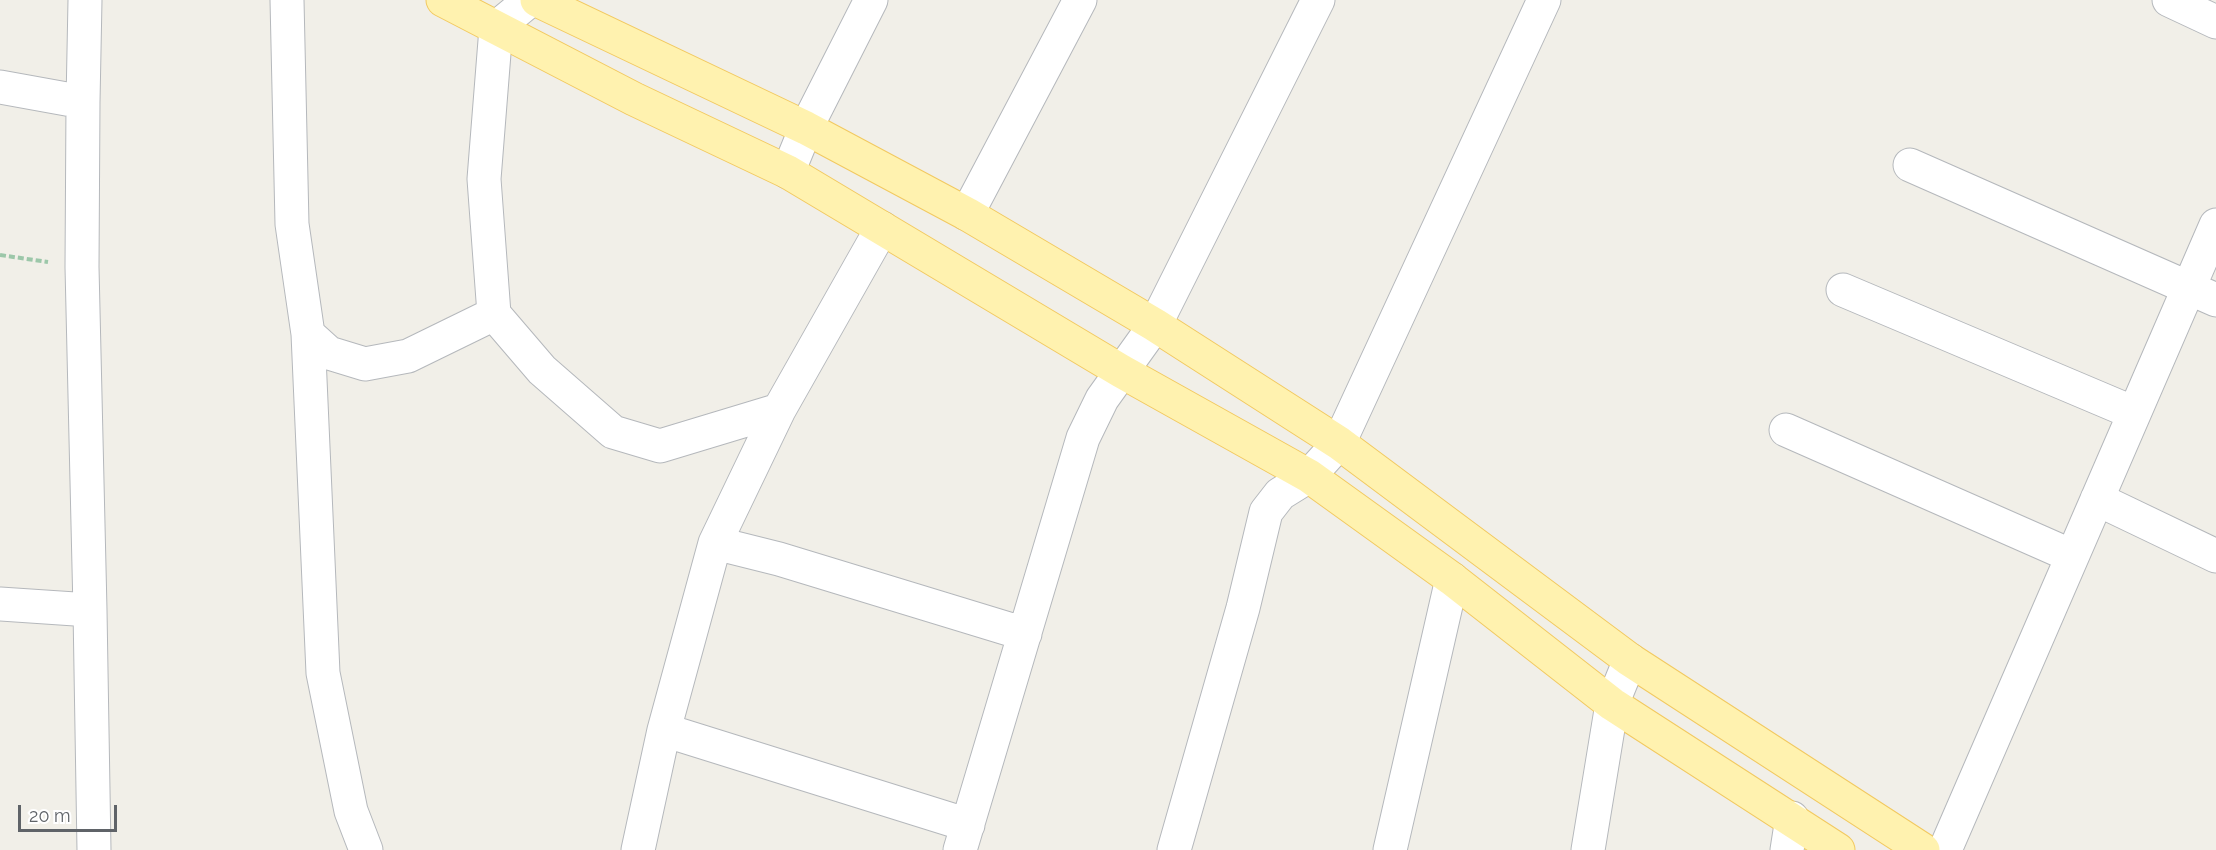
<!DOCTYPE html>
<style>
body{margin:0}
#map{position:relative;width:2216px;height:850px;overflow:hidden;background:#f1efe8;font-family:Raleway,sans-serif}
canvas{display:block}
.scale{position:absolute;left:18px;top:805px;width:99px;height:27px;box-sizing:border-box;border:3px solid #5f6368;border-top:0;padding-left:8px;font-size:18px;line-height:21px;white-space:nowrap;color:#5f6368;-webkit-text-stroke:4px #fff;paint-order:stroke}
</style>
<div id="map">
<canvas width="2216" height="850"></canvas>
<div class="scale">20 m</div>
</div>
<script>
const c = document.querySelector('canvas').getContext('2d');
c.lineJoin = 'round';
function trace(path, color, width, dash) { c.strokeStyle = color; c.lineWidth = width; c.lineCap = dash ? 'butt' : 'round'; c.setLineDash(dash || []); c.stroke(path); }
const minor = new Path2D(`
 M 287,0 L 292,224 L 308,334 L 329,353 L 365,364 L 408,356 L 494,314
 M 530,0 L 496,28 L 484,179 L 494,314 L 542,370 L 613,432 L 660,446 L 779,410
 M 2169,0 L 2216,22
 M 0,87 L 83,102 L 85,0
 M 1910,165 L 2216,300
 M 788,172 L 806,128 L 871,0
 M 967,214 L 1080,0
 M 1843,290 L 2134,413
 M 308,334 L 323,673 L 351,811 L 366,850
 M 1786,430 L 2072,556
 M 2097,499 L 2216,556
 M 715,543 L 779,559 L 1025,634
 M 0,604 L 90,610 L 82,267 L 83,102
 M 90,610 L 94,850
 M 664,730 L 968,825
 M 638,850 L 664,730 L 715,543 L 779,410 L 882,228
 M 960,850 L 1083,438 L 1102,399 L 1155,325 L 1318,0
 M 1174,850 L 1243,608 L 1266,512 L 1280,494 L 1309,476 L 1339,443 L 1544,0
 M 1390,850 L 1452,579
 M 1588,850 L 1612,704 L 1630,660
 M 1787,850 L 1792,818
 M 1945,850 L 2216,225`);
const major = new Path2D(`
 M 443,0 L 634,99 L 788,172 L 1121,371 L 1309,476 L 1452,579 L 1612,704 L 1838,850
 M 537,0 L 806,128 L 967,214 L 1155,325 L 1339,443 L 1630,660 L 1923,850`);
trace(minor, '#b5b8bc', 35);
trace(major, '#f2c960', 35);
trace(new Path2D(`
 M 0,255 L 48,262`), '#9cc7a9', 4, [6, 3]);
trace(minor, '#fff', 33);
trace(major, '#fff2af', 33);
</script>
